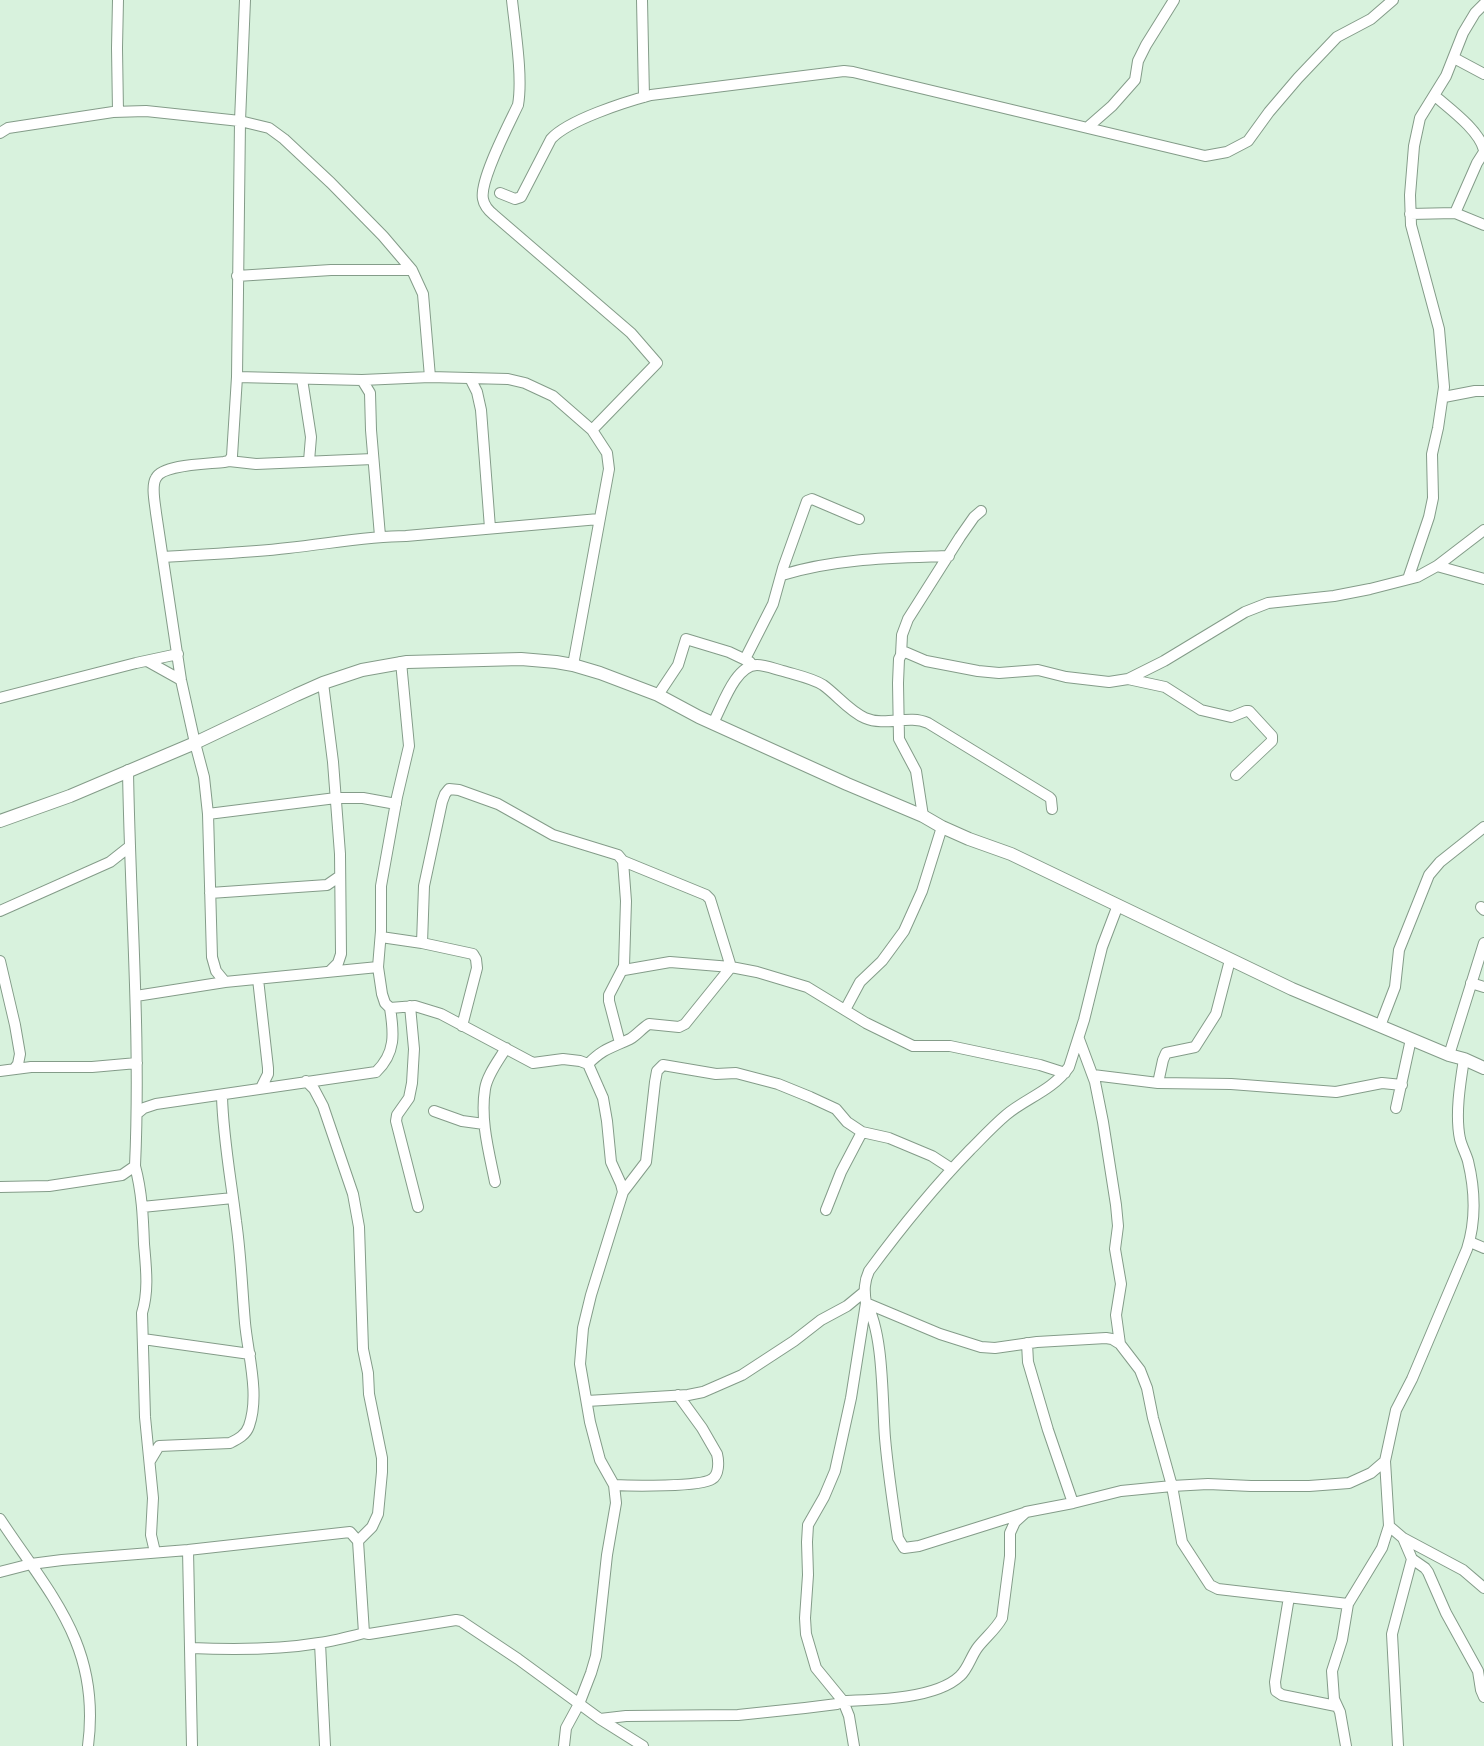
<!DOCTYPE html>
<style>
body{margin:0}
canvas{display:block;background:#d8f2dd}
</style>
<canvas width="1484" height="1746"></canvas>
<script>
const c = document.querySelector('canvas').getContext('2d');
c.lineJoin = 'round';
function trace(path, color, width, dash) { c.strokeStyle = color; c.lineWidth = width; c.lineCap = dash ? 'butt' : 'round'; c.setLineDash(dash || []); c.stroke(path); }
const minor = new Path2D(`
 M 512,0 C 515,29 523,77 518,105 C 509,124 479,181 483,199 C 484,205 489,211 494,215 L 631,333 L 657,363 L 592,430
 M 642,0 L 644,97
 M 1454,58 L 1484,74
 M 1435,96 C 1450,109 1479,130 1484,150
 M 118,112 L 117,48 L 118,0
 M 1088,127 L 1112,106 L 1135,80 L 1138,61 L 1146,45 L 1174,0
 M 0,133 L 8,128 L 113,112 L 146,111 L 240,121 L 269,128 L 284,139 L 331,183 L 383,236 L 412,270 L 423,294 L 430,377
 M 500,193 L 515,199 L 521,197 L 551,139 C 568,120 625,102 651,95 L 844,71 L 853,72 L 1205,156 L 1227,152 L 1248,141 L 1269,112 L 1298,78 L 1337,37 L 1371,19 L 1393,0
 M 1455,213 L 1477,163 L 1484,152
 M 1410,214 L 1455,213 L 1484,225
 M 237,276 L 331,270 L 412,270
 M 237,377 L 362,380 L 430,377 L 508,379 L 525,383 L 553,396 L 592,430 L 607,453 L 609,469 L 573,665
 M 470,378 L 477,392 L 481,410 L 490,528
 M 302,379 L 311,437 L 309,461
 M 362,380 L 370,393 L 371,430 L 380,536
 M 1444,397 L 1475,391 L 1484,391
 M 229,461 L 256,464 L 373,459
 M 163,557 C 205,554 247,553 288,548 C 327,544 368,536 406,536 L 599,519
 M 1437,566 L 1484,579
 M 782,575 C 836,558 893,558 949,556
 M 1408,579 L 1429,517 L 1433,498 L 1432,454 L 1438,428 L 1444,387 L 1439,329 L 1411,225 L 1410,195 L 1414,146 L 1420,118 L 1446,76 L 1463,33 L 1475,13 L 1484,4
 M 901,655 L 902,635 L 908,619 L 960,537 L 974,517 L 981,511
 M 745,659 L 773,604 L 783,568 L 807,501 L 812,499 L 859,519
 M 147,661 L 181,680
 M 401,662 L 409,746 L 397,797 L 381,886 L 381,931 L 378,967 L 382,994 L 385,1003 L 390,1008 L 415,1006 L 441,1014 L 533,1063 L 563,1059 L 580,1061 L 588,1064 L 603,1098 L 607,1121 L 611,1162 L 621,1184 L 623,1192 L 591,1295 L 583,1328 L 580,1364 L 590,1422 L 600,1460 L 614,1485 L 616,1503 L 607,1555 L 596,1656 L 591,1673 L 579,1704 L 566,1728 L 564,1746
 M 1128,679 L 1165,687 L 1201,710 L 1231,717 L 1246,711 L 1249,711 L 1272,736 L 1272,741 L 1236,775
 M 323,683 L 333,762 L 340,854 L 341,954 L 338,963 L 330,971
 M 658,695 L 678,665 L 686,639 L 729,652 L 750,662
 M 0,698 L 136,663 L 178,654
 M 713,723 C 722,707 735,665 757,665 C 765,665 775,669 783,671 C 796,675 812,678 823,685 C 837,695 849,711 865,718 C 886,727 908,714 928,723 L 1049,797 L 1051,799 L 1052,809
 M 208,814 L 336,798 L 363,798 L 396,804
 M 923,816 L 916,771 L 899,739 L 898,683 L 899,659 L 901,655 L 905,652 L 926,661 L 978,671 L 999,673 L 1038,670 L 1066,677 L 1109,682 L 1128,679 L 1164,661 L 1245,612 L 1268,603 L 1334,596 L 1370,589 L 1417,577 L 1437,566 L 1484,530
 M 210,893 L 327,885 L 340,876
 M 1481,907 L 1484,910
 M 0,911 L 110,862 L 129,847
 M 381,937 L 422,943 L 473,954 L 476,959 L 477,968 L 462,1026
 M 422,943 L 424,886 L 442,802 L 445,794 L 449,789 L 459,790 L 498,804 L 553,835 L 618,855 L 623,861 L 626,901 L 624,966 L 609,995 L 609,1001 L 620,1043
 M 0,961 L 15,1025 L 20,1054 L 18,1064 L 14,1069
 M 624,970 L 670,962 L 731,967 L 757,972 L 807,987 L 866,1023 L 913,1046 L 950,1046 L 1040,1065 L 1065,1073
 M 258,979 L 268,1068 L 268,1074 L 261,1088
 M 225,982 L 216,971 L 212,957 L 208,814 L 204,777 L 195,743 L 181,680 L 156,513 C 155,503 151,486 156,478 C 163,464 210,464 224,462 L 229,461 L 232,456 L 237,377 L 240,121 L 245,0
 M 1471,983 L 1484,987
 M 136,996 L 225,982 L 378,967
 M 410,1006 L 414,1049 L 412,1083 L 409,1098 L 397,1115 L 396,1121 L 418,1207
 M 845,1010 L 860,982 L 882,961 L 904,931 L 922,891 L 942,827
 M 1380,1026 L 1395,987 L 1399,950 L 1429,875 L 1440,862 L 1484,827
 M 1079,1039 L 1095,1082 L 1103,1122 L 1116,1205 L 1118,1226 L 1115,1249 L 1121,1284 L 1116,1315 L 1120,1344
 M 1449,1055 L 1484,943
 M 588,1064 C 604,1048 611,1048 630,1039 C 637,1035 642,1028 649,1024 L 679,1027 L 685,1024 L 731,967 L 710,899 L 706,895 L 623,861
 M 0,1071 L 31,1067 L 92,1067 L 137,1063
 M 1093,1075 L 1158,1083 L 1231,1084 L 1336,1092 L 1382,1083 L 1402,1085
 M 306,1081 L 314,1089 L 323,1106 L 353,1194 L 359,1227 L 363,1349 L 368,1373 L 369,1394 L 382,1458 L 382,1472 L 378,1514 L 372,1527 L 358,1541
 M 1158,1083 L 1163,1060 L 1166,1053 L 1195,1047 L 1216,1014 L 1230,960
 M 1396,1108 L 1411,1039
 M 434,1111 L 462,1121 L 484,1124
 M 138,1113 L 144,1108 L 156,1104 L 376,1072 C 396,1053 394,1033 390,1008
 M 135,1166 C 142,1192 143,1217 144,1244 C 146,1267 149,1291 142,1313 L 145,1417 L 153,1498 L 151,1535 L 155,1552
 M 495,1182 C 489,1152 480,1120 485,1089 C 487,1075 499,1060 506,1048
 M 0,1187 L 49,1186 L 122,1175 L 135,1166 C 141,1034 130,903 128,770
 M 623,1192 L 646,1162 L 655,1082 L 657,1071 L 663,1065 L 716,1074 L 736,1073 L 778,1084 L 810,1097 L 836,1109 L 847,1122 L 862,1132 L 889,1138 L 932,1156 L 952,1169
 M 142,1207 L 233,1198
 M 826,1210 L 841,1172 L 862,1132
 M 1470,1242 L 1484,1248
 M 866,1303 L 940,1334 L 981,1347 L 995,1348 L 1037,1342 L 1106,1338 L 1112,1339 L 1120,1344 L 1140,1370 L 1147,1388 L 1153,1418 L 1172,1486 L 1182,1542 L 1210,1585 L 1218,1589 L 1348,1604
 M 866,1303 C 884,1333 882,1401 885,1438 C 888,1472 893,1505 898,1538 L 904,1548 L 919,1546 L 1024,1513
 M 143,1339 L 250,1354
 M 1027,1343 L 1028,1362 L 1048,1430 L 1073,1503
 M 587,1401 L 688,1395 L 703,1392 L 742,1375 L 794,1341 L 821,1320 L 847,1306 L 864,1292
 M 150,1461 L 159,1446 L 230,1443 C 238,1439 246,1435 249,1426 C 260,1395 248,1355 245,1323 C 242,1289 241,1255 236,1221 C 231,1179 223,1138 222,1096
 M 614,1485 C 631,1486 701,1487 712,1479 C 719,1475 719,1462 717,1454 L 702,1428 L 678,1395
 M 0,1519 C 51,1596 101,1646 88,1746
 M 1389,1526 L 1403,1538 L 1412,1559 L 1392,1634 L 1398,1746
 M 1403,1538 L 1463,1570 L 1484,1588
 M 188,1550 L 192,1746
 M 1412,1559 L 1425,1568 L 1428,1572 L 1446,1613 L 1478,1671 L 1481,1690 L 1484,1697
 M 0,1572 L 31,1564 L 62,1560 L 188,1550 L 350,1532 L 358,1541 L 364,1633 L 369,1634 L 456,1620 L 461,1621 L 518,1659 L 600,1719 L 643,1746
 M 1289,1597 L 1275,1682 L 1276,1691 L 1282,1695 L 1336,1706
 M 320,1643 L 325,1746
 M 191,1648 C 234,1650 277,1650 319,1643 C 334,1641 349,1637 364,1633
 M 600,1719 L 626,1716 L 738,1715 L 805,1708 L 837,1704 L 843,1701 C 875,1700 936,1699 960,1676 C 968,1669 971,1656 978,1647 C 986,1637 996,1629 1002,1618 L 1010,1556 L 1010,1533 L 1015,1522 L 1026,1512 L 1073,1503 L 1121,1491 L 1172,1486 L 1208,1484 L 1251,1486 L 1309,1486 L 1349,1483 L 1371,1473 L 1385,1461 L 1396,1410 L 1412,1379 L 1467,1249 C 1476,1221 1475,1190 1468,1161 C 1466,1154 1462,1147 1460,1139 C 1455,1115 1460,1084 1464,1059
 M 854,1746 L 849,1716 L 843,1701 L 816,1668 L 806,1634 L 805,1618 L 808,1575 L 807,1542 L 808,1525 L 824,1497 L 835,1471 L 851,1398 L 866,1303 C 864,1291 864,1282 869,1271 C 900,1229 933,1188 970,1150 C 981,1139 993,1126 1006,1115 C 1026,1098 1052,1091 1069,1067 L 1084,1020 L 1102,947 L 1118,905
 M 1346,1746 L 1340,1712 L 1334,1699 L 1332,1671 L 1342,1640 L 1348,1604 L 1382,1548 L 1389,1526 L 1385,1461`);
const major = new Path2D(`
 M 0,821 L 70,796 L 195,743 L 296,695 L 323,683 L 362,670 L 407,662 L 521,659 L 556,662 L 573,665 L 600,673 L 658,695 L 699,717 L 847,784 L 923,816 L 942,827 L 969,839 L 1011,854 L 1292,989 L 1449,1055 L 1464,1059 L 1484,1068`);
trace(minor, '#849c89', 12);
trace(major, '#849c89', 14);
trace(minor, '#fff', 10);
trace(major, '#fff', 12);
</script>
